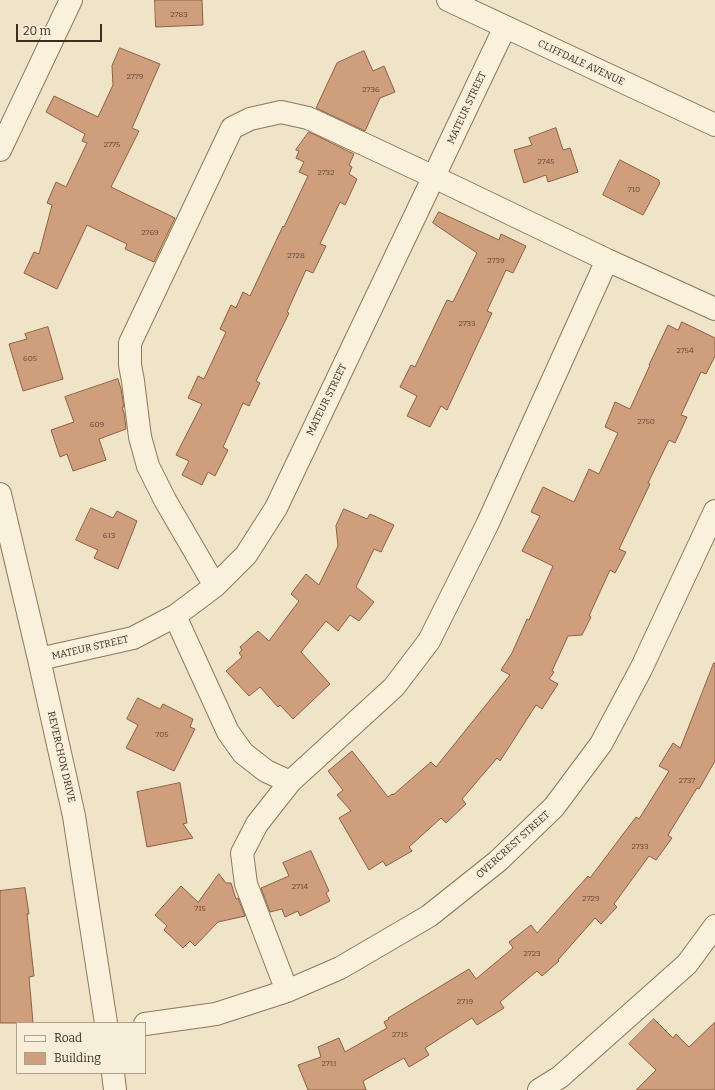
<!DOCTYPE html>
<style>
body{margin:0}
#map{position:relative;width:715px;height:1090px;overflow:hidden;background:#f0e4c8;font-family:Bitter,serif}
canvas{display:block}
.legend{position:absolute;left:16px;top:1022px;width:130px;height:52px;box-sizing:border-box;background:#f7eed8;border:1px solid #ada18e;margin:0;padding:5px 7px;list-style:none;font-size:12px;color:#3d2e20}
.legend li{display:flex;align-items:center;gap:8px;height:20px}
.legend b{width:20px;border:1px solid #ada18e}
.scale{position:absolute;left:16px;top:24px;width:86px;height:18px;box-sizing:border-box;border:2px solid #3d2e20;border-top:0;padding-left:5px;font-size:12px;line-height:14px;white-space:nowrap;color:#3d2e20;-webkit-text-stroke:3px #f7eed8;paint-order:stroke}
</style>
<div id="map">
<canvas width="715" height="1090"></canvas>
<ul class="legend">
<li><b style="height:5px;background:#faf1dc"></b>Road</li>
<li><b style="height:11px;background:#cf9f7d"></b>Building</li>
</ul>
<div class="scale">20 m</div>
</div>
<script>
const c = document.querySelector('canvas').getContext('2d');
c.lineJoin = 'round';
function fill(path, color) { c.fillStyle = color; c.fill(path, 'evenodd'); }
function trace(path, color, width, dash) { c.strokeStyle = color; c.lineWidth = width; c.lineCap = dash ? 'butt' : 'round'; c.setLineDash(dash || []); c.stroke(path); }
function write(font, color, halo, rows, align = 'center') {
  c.font = font + ' Bitter,serif'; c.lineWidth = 3; c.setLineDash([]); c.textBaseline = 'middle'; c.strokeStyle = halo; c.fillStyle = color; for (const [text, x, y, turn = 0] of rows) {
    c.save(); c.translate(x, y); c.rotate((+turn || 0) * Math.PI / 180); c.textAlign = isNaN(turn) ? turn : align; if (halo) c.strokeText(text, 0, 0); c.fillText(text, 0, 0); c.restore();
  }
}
const building = new Path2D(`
 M 155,0 L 202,0 L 203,25 L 156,27 Z
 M 120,48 L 160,64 L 132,128 L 139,131 L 111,187 L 175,218 L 154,262 L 125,249 L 127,244 L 87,225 L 57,289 L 24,273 L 34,252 L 39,254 L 52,205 L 47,203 L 56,182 L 66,187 L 87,143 L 82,141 L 85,134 L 46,112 L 54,96 L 98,117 L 113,85 L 112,66 Z
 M 364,51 L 373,71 L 384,66 L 395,92 L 380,98 L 365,131 L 316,108 L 337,63 Z
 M 556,128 L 563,150 L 570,148 L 578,172 L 548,182 L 546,175 L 524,183 L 514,150 L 532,145 L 529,138 Z
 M 309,132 L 354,154 L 349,165 L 352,167 L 349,174 L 357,179 L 345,205 L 340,202 L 320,244 L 326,246 L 313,273 L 306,270 L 287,312 L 289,313 L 256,381 L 260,383 L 249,406 L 243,403 L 223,447 L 228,450 L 215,476 L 208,472 L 202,485 L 182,475 L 189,461 L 176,455 L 202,404 L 188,398 L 198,376 L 204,379 L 226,332 L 220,329 L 231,305 L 236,308 L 243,292 L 250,296 L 283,226 L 284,227 L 308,176 L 299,172 L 304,162 L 296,158 L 299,151 L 296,150 Z
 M 620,160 L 659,180 L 659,182 L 660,183 L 643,215 L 603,195 Z
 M 439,212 L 499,240 L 501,234 L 526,246 L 513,273 L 506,270 L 487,311 L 492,313 L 447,410 L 441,406 L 430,427 L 407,416 L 417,396 L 400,387 L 411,365 L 415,367 L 447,300 L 453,302 L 477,253 L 433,223 Z
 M 682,322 L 715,338 L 715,356 L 706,374 L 701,372 L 681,415 L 687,417 L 675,443 L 669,440 L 648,483 L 650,484 L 619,549 L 626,552 L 615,573 L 610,570 L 589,616 L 591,617 L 582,635 L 568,636 L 552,671 L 554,672 L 549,679 L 558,684 L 542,709 L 536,705 L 500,761 L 497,758 L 462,799 L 466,804 L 446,823 L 441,818 L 409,847 L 412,851 L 386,866 L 383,861 L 369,870 L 339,818 L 351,811 L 337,795 L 343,790 L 328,771 L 352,751 L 388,797 L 392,794 L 393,795 L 431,762 L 436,767 L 510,675 L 501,670 L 512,653 L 527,619 L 529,620 L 553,566 L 522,551 L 540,516 L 531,512 L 543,487 L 574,502 L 589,469 L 599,474 L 618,433 L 605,427 L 615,402 L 630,409 L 650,365 L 649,365 L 668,325 L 678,330 Z
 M 48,327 L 63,379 L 23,391 L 9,344 L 27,339 L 25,334 Z
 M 118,379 L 121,389 L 124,407 L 122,407 L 124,413 L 126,429 L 99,439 L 106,460 L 73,471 L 67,454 L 60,457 L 51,430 L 74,422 L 65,397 Z
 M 91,508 L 113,518 L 117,511 L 137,521 L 118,569 L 94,558 L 98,550 L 76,540 Z
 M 344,509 L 367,519 L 370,514 L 394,525 L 381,552 L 374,549 L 356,587 L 374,602 L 359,621 L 350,615 L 338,631 L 326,621 L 301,652 L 330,684 L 293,719 L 280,705 L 278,707 L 260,687 L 249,696 L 226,671 L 242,657 L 239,653 L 242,650 L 240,647 L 258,631 L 269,641 L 299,601 L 291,594 L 306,574 L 319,585 L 338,546 L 336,526 Z
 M 714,663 L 715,664 L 715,761 L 699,789 L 697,788 L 668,835 L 672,838 L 656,860 L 649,856 L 614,904 L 617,907 L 601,924 L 595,918 L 558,960 L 559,961 L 542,976 L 537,971 L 500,1002 L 504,1008 L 477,1025 L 472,1018 L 425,1048 L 429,1055 L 409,1067 L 404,1058 L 363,1081 L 366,1090 L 308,1090 L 298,1065 L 321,1057 L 318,1047 L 339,1038 L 345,1052 L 387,1028 L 384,1022 L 389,1019 L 388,1018 L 469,969 L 476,979 L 513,948 L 509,942 L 531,925 L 537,933 L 588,876 L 590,878 L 636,817 L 639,819 L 669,771 L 659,766 L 673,743 L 680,748 Z
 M 138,698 L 160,709 L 163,704 L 193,719 L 190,727 L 195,729 L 174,771 L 126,748 L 138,725 L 127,719 Z
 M 180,783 L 187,823 L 183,824 L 193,838 L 147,847 L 137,792 Z
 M 311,851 L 329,891 L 326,893 L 330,901 L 300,916 L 298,911 L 285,917 L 282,909 L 270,912 L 261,888 L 289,876 L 283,863 Z
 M 219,874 L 226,883 L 231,883 L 236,899 L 238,898 L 245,916 L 218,922 L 195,946 L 190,941 L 183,948 L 164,930 L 167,926 L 155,915 L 181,886 L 198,902 Z
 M 25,888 L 29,914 L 27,914 L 34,976 L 29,977 L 33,1023 L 0,1023 L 0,891 Z
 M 654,1019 L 673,1038 L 676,1034 L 689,1047 L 715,1022 L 715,1090 L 636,1090 L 656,1070 L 629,1044 Z`);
fill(building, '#cf9f7d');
trace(building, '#8d5f41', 1);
const minor = new Path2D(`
 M 448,0 L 715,125
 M 0,150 L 71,0
 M 607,260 L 715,309
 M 0,494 L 39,659 L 74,816 L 106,1023
 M 215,586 L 165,500 L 148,466 L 140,437 L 133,381 L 130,365 L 130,343 L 232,128 L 250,119 L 281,112 L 308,118 L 434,177 L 607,260 L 487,525 L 429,641 L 394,687 L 290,782 L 257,824 L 242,853 L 246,884 L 287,991
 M 175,616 L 228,732 L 243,753 L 266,771 L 290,782
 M 39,659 L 133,638 L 175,616 L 215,586 L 246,555 L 276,508 L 505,27
 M 145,1024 L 216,1014 L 287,991 L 340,968 L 429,916 L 498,861 L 554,807 L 601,744 L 641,669 L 715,511
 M 113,1073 L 115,1090
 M 539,1090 L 560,1077 L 687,964 L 715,926`);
trace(minor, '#8d765c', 24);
trace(minor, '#faf1dc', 22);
write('8px', '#624a37', null, [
 ["2783",179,15],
 ["2779",135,77],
 ["2736",371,90],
 ["2775",112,145],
 ["2745",546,162],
 ["2732",326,173],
 ["710",634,190],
 ["2769",150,233],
 ["2728",296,256],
 ["2739",496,261],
 ["2733",467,324],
 ["2754",685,351],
 ["605",30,359],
 ["2750",646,422],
 ["609",97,425],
 ["613",109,536],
 ["705",162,735],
 ["2737",687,781],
 ["2733",640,847],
 ["2714",300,887],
 ["2729",591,899],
 ["715",200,909],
 ["2723",532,954],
 ["2719",465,1002],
 ["2715",400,1035],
 ["2711",329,1064]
]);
write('10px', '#3d2e20', '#f7eed8', [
 ["CLIFFDALE AVENUE",581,63,25],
 ["MATEUR STREET",467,108,-65],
 ["MATEUR STREET",327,400,-64],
 ["MATEUR STREET",90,648,-13],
 ["REVERCHON DRIVE",61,757,77],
 ["OVERCREST STREET",513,845,-42]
]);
</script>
